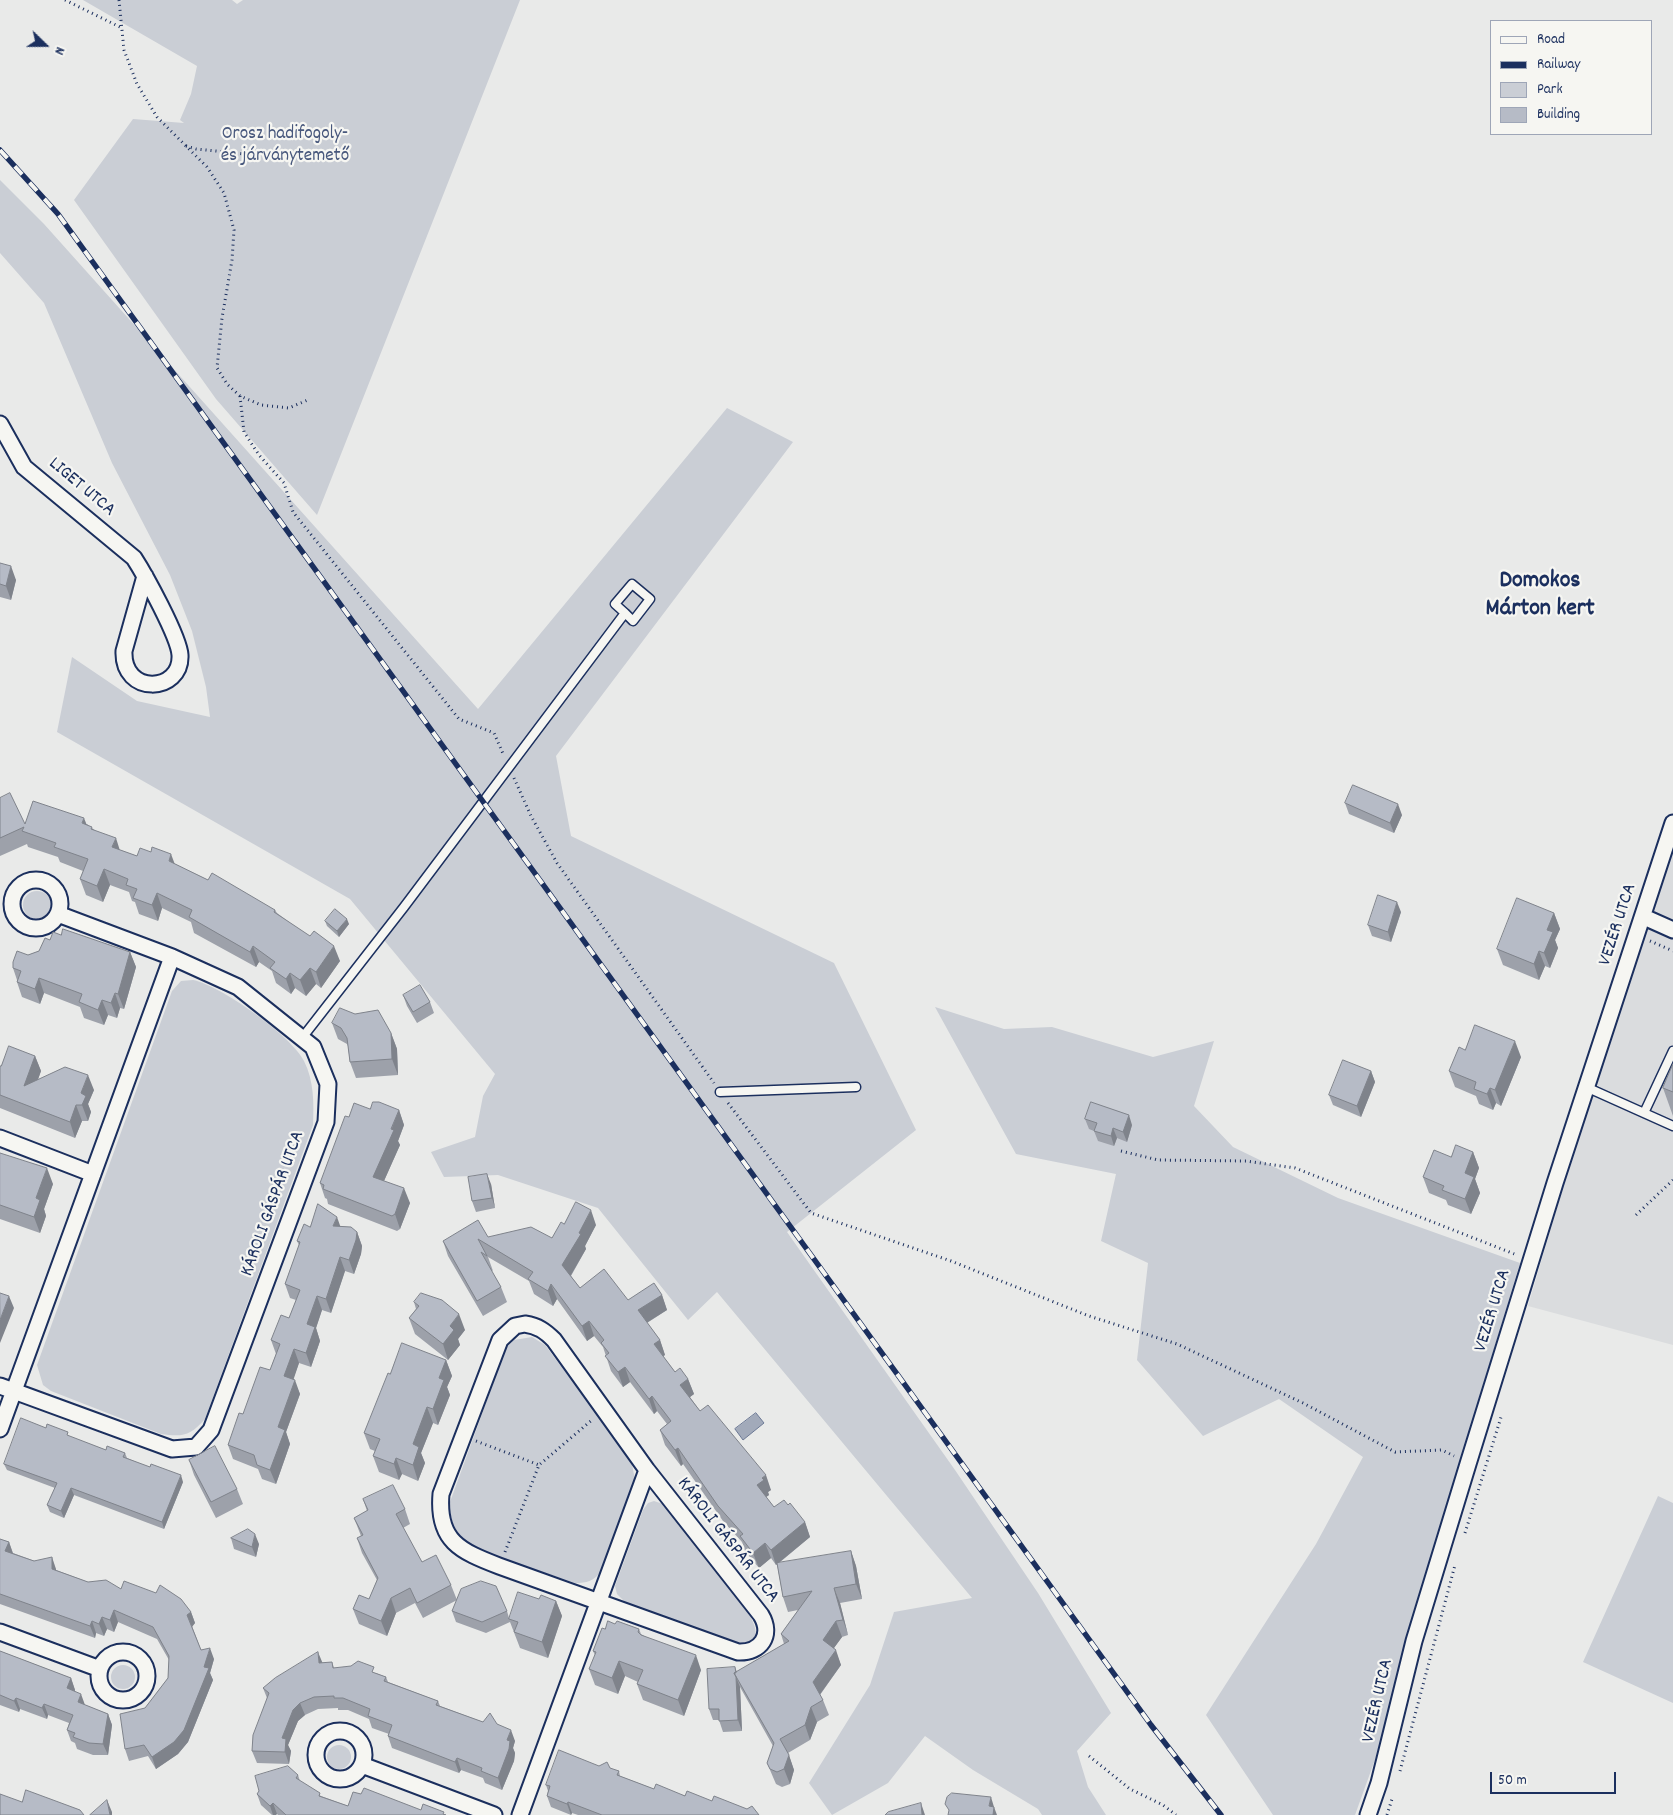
<!DOCTYPE html>
<meta charset="utf-8">
<style>
body{margin:0}
#map{position:relative;width:1673px;height:1815px;overflow:hidden;background:#e9eae9;font-family:Dekko,sans-serif}
canvas{display:block}
.legend{position:absolute;left:1490px;top:20px;width:162px;height:115px;box-sizing:border-box;background:#f6f6f2;border:1px solid #9ea6b7;margin:0;padding:6px 9px;list-style:none;font-size:15px;color:#1b2f5e}
.legend li{display:flex;align-items:center;gap:10px;height:25px}
.legend b{width:25px;border:1px solid #9ea6b7}
.north{position:absolute;left:20px;top:20px;width:50px;height:50px;-webkit-text-stroke:4px #f6f6f2;paint-order:stroke;rotate:112deg;font-size:14px;font-weight:700;line-height:20px;text-align:center;color:#1b2f5e}
.north::after{content:'';display:block;margin:auto;width:18px;height:22px;background:#1b2f5e;clip-path:polygon(50% 0,100% 100%,50% 72%,0 100%)}
.scale{position:absolute;left:1490px;top:1772px;width:126px;height:22px;box-sizing:border-box;border:2px solid #1b2f5e;border-top:0;padding-left:6px;font-size:15px;line-height:18px;white-space:nowrap;color:#1b2f5e;-webkit-text-stroke:4px #f6f6f2;paint-order:stroke}
</style>
<div id="map">
<canvas width="1673" height="1815"></canvas>
<ul class="legend">
<li><b style="height:6px;background:#f6f6f2"></b>Road</li>
<li><b style="height:6px;background:#1b2f5e"></b>Railway</li>
<li><b style="height:14px;background:#caced5"></b>Park</li>
<li><b style="height:14px;background:#b6bbc6"></b>Building</li>
</ul>
<div class="north">N</div>
<div class="scale">50 m</div>
</div>
<script>
const c = document.querySelector('canvas').getContext('2d');
c.lineJoin = 'round';
function fill(path, color) { c.fillStyle = color; c.fill(path, 'evenodd'); }
function trace(path, color, width, dash) { c.strokeStyle = color; c.lineWidth = width; c.lineCap = dash ? 'butt' : 'round'; c.setLineDash(dash || []); c.stroke(path); }
function write(font, color, halo, rows, align = 'center') {
  c.font = font + ' Dekko,sans-serif'; c.lineWidth = 4.5; c.setLineDash([]); c.textBaseline = 'middle'; c.strokeStyle = halo; c.fillStyle = color; for (const [text, x, y, turn = 0] of rows) {
    c.save(); c.translate(x, y); c.rotate((+turn || 0) * Math.PI / 180); c.textAlign = isNaN(turn) ? turn : align; if (halo) c.strokeText(text, 0, 0); c.fillText(text, 0, 0); c.restore();
  }
}
fill(new Path2D(`
 M 1673,814 L 1673,1345 L 1528,1306 Z`), '#dadcde');
fill(new Path2D(`
 M 83,0 L 232,0 L 237,4 L 243,0 L 520,0 L 317,515 L 216,399 L 74,200 L 133,119 L 184,123 L 180,120 L 191,94 L 197,66 Z
 M 0,180 L 44,224 L 478,709 L 727,408 L 793,442 L 556,756 L 571,836 L 834,963 L 916,1130 L 787,1232 L 955,1470 L 1038,1593 L 1111,1713 L 1077,1751 L 1088,1787 L 1106,1815 L 1042,1815 L 1038,1809 L 973,1770 L 925,1736 L 888,1783 L 832,1815 L 809,1783 L 870,1685 L 894,1612 L 972,1598 L 717,1292 L 688,1320 L 598,1208 L 498,1175 L 444,1177 L 431,1152 L 475,1137 L 483,1096 L 495,1074 L 350,899 L 57,732 L 72,657 L 137,701 L 210,717 L 206,687 L 192,631 L 170,575 L 112,463 L 44,303 L 0,253 Z
 M23 905a14 14 0 1 1 28 0a14 14 0 1 1-28 0Z
 M 193,980 C 220,985 292,1036 304,1061 C 314,1081 314,1103 313,1125 L 205,1419 C 190,1436 183,1437 161,1434 L 51,1391 L 43,1385 L 37,1365 L 172,991 L 181,981 Z
 M 935,1007 L 1004,1029 L 1052,1027 L 1153,1057 L 1214,1041 L 1194,1106 L 1233,1147 L 1338,1198 L 1520,1263 L 1404,1647 L 1381,1743 L 1355,1815 L 1273,1815 L 1206,1715 L 1316,1544 L 1363,1457 L 1279,1399 L 1203,1436 L 1137,1360 L 1148,1263 L 1101,1241 L 1116,1174 L 1016,1154 Z
 M 532,1337 L 545,1345 L 631,1459 L 635,1480 L 601,1572 C 593,1581 587,1583 575,1583 C 551,1574 478,1553 463,1538 C 452,1528 450,1516 450,1502 L 506,1348 L 514,1340 Z
 M 1658,1496 L 1673,1503 L 1673,1703 L 1583,1662 Z
 M 654,1501 L 666,1505 L 750,1616 C 759,1632 759,1646 737,1645 L 626,1603 L 617,1594 L 615,1586 L 643,1510 L 648,1503 Z
 M111 1677a12 12 0 1 1 24 0a12 12 0 1 1-24 0Z
 M327 1757a12 12 0 1 1 24 0a12 12 0 1 1-24 0Z`), '#caced5');
const water = new Path2D(`
 M 756,1413 L 764,1423 L 743,1440 L 735,1429 Z`);
fill(water, '#a2aaba');
trace(water, '#6c7995', 1);
const service = new Path2D(`
 M 302,1038 L 404,907 L 625,613 L 615,604 L 632,584 L 650,599 L 633,621 L 625,613
 M 1586,1087 L 1673,1126
 M 720,1092 L 856,1087
 M 1644,1113 L 1673,1051`);
const minor = new Path2D(`
 M 0,424 L 24,467 L 134,558 C 145,575 179,637 180,655 C 182,693 122,696 124,651 L 145,576
 M12 904a24 24 0 1 1 48 0a24 24 0 1 1-48 0Z
 M 1644,917 L 1673,930
 M 0,1138 L 93,1174
 M 525,1324 C 538,1326 545,1331 554,1340 L 647,1470 L 761,1615 C 773,1635 761,1653 738,1652 L 499,1566 C 460,1551 437,1541 441,1494 L 500,1340 L 515,1326 Z
 M 0,1386 L 172,1449 L 196,1447 L 211,1430 L 326,1122 L 328,1084 L 313,1047 L 238,987 L 172,957 L 58,914
 M 0,1429 L 172,957
 M 0,1632 L 100,1669
 M99 1676a24 24 0 1 1 48 0a24 24 0 1 1-48 0Z
 M316 1755a24 24 0 1 1 48 0a24 24 0 1 1-48 0Z
 M 362,1765 L 494,1815
 M 520,1815 L 647,1470
 M 1368,1815 L 1379,1783 L 1414,1641 L 1468,1464 L 1555,1183 L 1673,823`);
trace(service, '#1b2f5e', 11);
trace(minor, '#1b2f5e', 19);
trace(new Path2D(`
 M 65,0 L 120,27
 M 119,0 L 124,50 L 137,84 L 157,117 L 207,167 L 224,193 L 234,230 L 232,260 L 222,318 L 217,368 L 227,384 L 240,396 L 261,405 L 289,408 L 310,399
 M 186,146 L 196,149 L 254,155
 M 240,396 L 244,432 L 259,455 L 284,483 L 293,512 L 459,719 L 494,733 L 504,756
 M 514,778 L 531,816 L 557,863 L 714,1083
 M 1650,941 L 1673,951
 M 728,1103 L 811,1213 L 951,1261 L 1089,1316 L 1177,1344 L 1303,1403 L 1395,1452 L 1442,1450 L 1454,1456
 M 1121,1151 L 1158,1160 L 1246,1161 L 1295,1168 L 1517,1255
 M 1636,1215 L 1673,1180
 M 476,1441 L 539,1465
 M 1465,1533 L 1502,1414
 M 505,1552 L 539,1465 L 592,1420
 M 1089,1756 L 1130,1789 L 1163,1805 L 1176,1815
 M 1400,1771 L 1455,1565
 M 1387,1815 L 1392,1799`), '#1b2f5e', 3, [1, 4]);
trace(service, '#f6f6f2', 8);
trace(minor, '#f6f6f2', 15);
const rail = new Path2D(`
 M 0,150 L 58,214 L 1151,1725 L 1221,1815`);
trace(rail, '#1b2f5e', 5.5);
trace(rail, '#f6f6f2', 4, [11]);
fill(new Path2D(`
 M 0,563 L 16,580 L 11,600 L 0,597 Z
 M 0,798 L 25,824 L 87,824 L 120,850 L 137,856 L 175,864 L 208,880 L 275,910 L 277,913 L 340,961 L 321,988 L 316,984 L 306,996 L 295,988 L 291,994 L 276,983 L 272,971 L 259,962 L 256,967 L 194,933 L 191,922 L 162,908 L 158,921 L 139,914 L 135,902 L 132,901 L 129,892 L 110,885 L 103,902 L 86,895 L 80,879 L 83,871 L 60,862 L 58,857 L 28,847 L 27,844 L 0,856 Z
 M 1345,803 L 1402,815 L 1394,833 L 1349,814 Z
 M 1401,912 L 1391,942 L 1372,936 L 1368,925 Z
 M 1554,913 L 1560,929 L 1555,940 L 1558,948 L 1550,968 L 1545,966 L 1539,980 L 1503,965 L 1497,949 Z
 M 325,921 L 349,924 L 339,937 L 327,926 Z
 M 61,935 L 130,952 L 136,967 L 124,1009 L 120,1008 L 117,1018 L 108,1015 L 104,1025 L 84,1018 L 80,1007 L 44,993 L 40,1004 L 22,997 L 17,982 L 17,980 L 13,968 L 28,955 L 39,951 L 50,940 Z
 M 403,995 L 430,1002 L 434,1013 L 417,1023 L 407,1006 Z
 M 332,1023 L 391,1033 L 397,1049 L 398,1075 L 356,1078 L 350,1062 L 348,1046 L 347,1044 L 338,1039 Z
 M 1465,1050 L 1521,1057 L 1501,1106 L 1496,1103 L 1493,1110 L 1479,1104 L 1476,1096 L 1455,1087 L 1449,1071 Z
 M 35,1056 L 41,1071 L 38,1079 L 94,1090 L 88,1104 L 91,1112 L 88,1121 L 82,1121 L 75,1138 L 0,1108 L 0,1066 L 1,1066 Z
 M 1673,1064 L 1673,1116 L 1663,1088 Z
 M 1371,1071 L 1375,1082 L 1361,1117 L 1333,1105 L 1329,1095 Z
 M 370,1109 L 399,1110 L 404,1125 L 398,1141 L 400,1145 L 384,1181 L 410,1203 L 400,1229 L 397,1231 L 328,1204 L 327,1199 L 325,1198 L 320,1183 L 349,1117 Z
 M 1085,1119 L 1132,1125 L 1127,1142 L 1117,1138 L 1114,1146 L 1098,1141 L 1094,1131 L 1089,1129 Z
 M 1473,1152 L 1479,1168 L 1475,1179 L 1480,1193 L 1471,1214 L 1448,1205 L 1446,1200 L 1429,1193 L 1423,1177 L 1451,1157 Z
 M 0,1153 L 53,1184 L 44,1209 L 46,1216 L 40,1233 L 0,1219 Z
 M 491,1184 L 495,1208 L 476,1212 L 472,1201 Z
 M 564,1224 L 596,1225 L 585,1246 L 586,1249 L 571,1276 L 580,1288 L 628,1300 L 662,1295 L 667,1310 L 647,1323 L 660,1340 L 665,1355 L 663,1356 L 675,1372 L 688,1379 L 694,1394 L 690,1397 L 700,1411 L 771,1490 L 768,1492 L 769,1495 L 766,1497 L 774,1507 L 788,1505 L 805,1522 L 810,1537 L 779,1563 L 851,1551 L 856,1566 L 862,1599 L 840,1603 L 848,1635 L 842,1637 L 834,1648 L 841,1665 L 820,1695 L 823,1700 L 829,1715 L 817,1722 L 810,1740 L 788,1753 L 794,1770 L 790,1784 L 782,1787 L 776,1784 L 767,1763 L 773,1746 L 740,1687 L 742,1731 L 723,1732 L 719,1720 L 713,1720 L 709,1709 L 735,1667 L 737,1672 L 784,1644 L 781,1634 L 798,1610 L 788,1612 L 783,1597 L 777,1564 L 776,1565 L 771,1558 L 759,1568 L 745,1551 L 742,1542 L 723,1521 L 683,1464 L 681,1466 L 665,1445 L 660,1430 L 667,1424 L 657,1411 L 654,1414 L 630,1382 L 623,1387 L 611,1371 L 603,1347 L 594,1336 L 587,1341 L 557,1299 L 553,1306 L 534,1294 L 529,1281 L 488,1257 L 493,1271 L 491,1270 L 501,1287 L 507,1302 L 483,1316 L 448,1256 L 443,1241 L 488,1237 L 552,1238 Z
 M 340,1226 L 357,1232 L 362,1246 L 361,1254 L 354,1274 L 345,1271 L 331,1313 L 322,1310 L 316,1328 L 320,1341 L 311,1367 L 299,1363 L 293,1379 L 300,1394 L 286,1432 L 290,1444 L 276,1484 L 262,1479 L 258,1469 L 233,1459 L 228,1445 L 243,1414 L 270,1370 L 276,1354 L 271,1340 L 289,1318 L 296,1300 L 290,1298 L 285,1284 L 299,1245 L 297,1241 L 310,1227 Z
 M 414,1302 L 465,1330 L 458,1339 L 460,1345 L 448,1360 L 415,1334 L 409,1318 L 416,1309 Z
 M 446,1360 L 452,1376 L 447,1387 L 450,1395 L 438,1425 L 433,1423 L 421,1453 L 425,1463 L 418,1481 L 402,1474 L 399,1480 L 379,1472 L 373,1456 L 375,1451 L 370,1449 L 364,1433 L 390,1374 Z
 M 70,1437 L 106,1450 L 125,1453 L 127,1458 L 183,1482 L 164,1529 L 74,1495 L 64,1518 L 50,1512 L 47,1505 L 55,1488 L 7,1470 L 4,1464 Z
 M 189,1460 L 237,1489 L 243,1504 L 216,1518 L 194,1475 Z
 M 363,1499 L 405,1509 L 410,1524 L 403,1528 L 422,1562 L 451,1585 L 457,1600 L 423,1618 L 415,1603 L 396,1613 L 387,1636 L 359,1624 L 353,1609 L 369,1599 L 377,1580 L 362,1553 L 357,1538 L 361,1536 L 354,1518 L 367,1511 Z
 M 231,1538 L 259,1544 L 256,1557 L 234,1549 Z
 M 0,1539 L 9,1542 L 13,1553 L 56,1569 L 56,1570 L 88,1582 L 121,1589 L 191,1612 L 195,1623 L 192,1626 L 201,1650 L 214,1659 L 210,1673 L 213,1680 L 188,1742 L 178,1754 L 156,1769 L 148,1756 L 129,1761 L 125,1749 L 145,1708 L 168,1678 L 169,1660 L 157,1639 L 118,1622 L 114,1632 L 107,1629 L 104,1636 L 96,1633 L 95,1638 L 0,1604 Z
 M 539,1599 L 556,1601 L 562,1616 L 548,1658 L 520,1648 L 510,1622 L 486,1633 L 456,1622 L 452,1611 L 507,1611 L 509,1618 Z
 M 615,1624 L 639,1629 L 641,1634 L 701,1670 L 684,1716 L 643,1700 L 637,1684 L 638,1682 L 625,1676 L 618,1694 L 595,1685 L 589,1669 L 595,1655 L 593,1651 L 605,1629 Z
 M 0,1651 L 71,1678 L 75,1690 L 75,1691 L 85,1705 L 108,1714 L 112,1725 L 108,1755 L 93,1755 L 77,1749 L 75,1743 L 71,1741 L 67,1730 L 69,1723 L 48,1715 L 47,1719 L 20,1709 L 19,1712 L 0,1705 Z
 M 332,1662 L 334,1668 L 376,1673 L 386,1677 L 388,1682 L 438,1701 L 440,1706 L 483,1722 L 497,1724 L 515,1741 L 513,1748 L 515,1753 L 514,1761 L 502,1790 L 485,1783 L 483,1778 L 461,1770 L 459,1773 L 392,1748 L 388,1736 L 389,1734 L 372,1728 L 369,1719 L 348,1710 L 338,1710 L 338,1708 L 318,1709 L 305,1715 L 298,1721 L 288,1745 L 291,1751 L 289,1764 L 257,1763 L 252,1751 L 267,1698 L 263,1688 L 322,1663 Z
 M 599,1766 L 619,1771 L 620,1776 L 654,1789 L 712,1801 L 759,1815 L 578,1815 L 572,1813 L 571,1815 L 551,1807 L 547,1796 L 548,1791 L 546,1785 Z
 M 298,1775 L 300,1781 L 321,1796 L 348,1806 L 361,1794 L 421,1810 L 446,1815 L 278,1815 L 277,1814 L 272,1815 L 261,1805 L 257,1794 Z`), '#9da1aa');
fill(new Path2D(`
 M 11,566 L 16,580 L 11,600 L 6,586 Z
 M 1398,804 L 1402,815 L 1394,833 L 1390,823 Z
 M 84,818 L 90,833 L 82,823 Z
 M 116,838 L 121,854 L 112,847 Z
 M 171,854 L 177,870 L 169,861 Z
 M 104,869 L 110,885 L 103,902 L 97,886 Z
 M 157,893 L 162,908 L 158,921 L 152,905 Z
 M 1397,902 L 1401,912 L 1391,942 L 1388,932 Z
 M 1554,913 L 1560,929 L 1555,940 L 1558,948 L 1550,968 L 1544,953 L 1547,930 Z
 M 347,919 L 349,924 L 339,937 L 337,931 Z
 M 253,946 L 259,962 L 256,967 L 250,952 Z
 M 334,946 L 340,961 L 321,988 L 316,972 Z
 M 1539,951 L 1545,966 L 1539,980 L 1534,964 Z
 M 130,952 L 136,967 L 124,1009 L 118,994 Z
 M 310,968 L 316,984 L 306,996 L 300,980 Z
 M 290,973 L 295,988 L 291,994 L 286,979 Z
 M 39,978 L 44,993 L 40,1004 L 35,989 Z
 M 115,993 L 120,1008 L 117,1018 L 111,1003 Z
 M 102,1000 L 108,1015 L 104,1025 L 98,1010 Z
 M 391,1033 L 397,1049 L 398,1075 L 392,1059 Z
 M 1515,1041 L 1521,1057 L 1501,1106 L 1495,1090 Z
 M 35,1056 L 41,1071 L 30,1102 L 24,1086 Z
 M 1371,1071 L 1375,1082 L 1361,1117 L 1357,1106 Z
 M 88,1075 L 94,1090 L 88,1104 L 91,1112 L 88,1121 L 82,1105 L 81,1093 Z
 M 1490,1088 L 1496,1103 L 1493,1110 L 1487,1094 Z
 M 76,1105 L 82,1121 L 75,1138 L 70,1122 Z
 M 399,1110 L 404,1125 L 398,1141 L 400,1145 L 379,1192 L 373,1177 Z
 M 1129,1115 L 1132,1125 L 1127,1142 L 1123,1132 Z
 M 1113,1128 L 1117,1138 L 1114,1146 L 1111,1136 Z
 M 1473,1152 L 1479,1168 L 1475,1179 L 1480,1193 L 1471,1214 L 1465,1199 L 1465,1173 Z
 M 47,1168 L 53,1184 L 44,1209 L 46,1216 L 40,1233 L 34,1217 L 36,1198 Z
 M 487,1174 L 491,1184 L 495,1208 L 492,1198 Z
 M 404,1188 L 410,1203 L 400,1229 L 395,1214 Z
 M 591,1210 L 596,1225 L 585,1246 L 586,1249 L 568,1280 L 562,1265 Z
 M 337,1217 L 342,1231 L 333,1226 Z
 M 357,1232 L 362,1246 L 361,1254 L 354,1274 L 349,1260 Z
 M 340,1257 L 345,1271 L 331,1313 L 326,1299 Z
 M 551,1284 L 557,1299 L 553,1306 L 548,1291 Z
 M 662,1295 L 667,1310 L 643,1325 L 638,1310 Z
 M 9,1296 L 14,1308 L 0,1343 L 0,1320 Z
 M 317,1296 L 322,1310 L 316,1328 L 320,1341 L 311,1367 L 306,1353 L 307,1324 Z
 M 459,1314 L 465,1330 L 458,1339 L 460,1345 L 448,1360 L 443,1344 L 450,1326 Z
 M 589,1321 L 594,1336 L 587,1341 L 582,1326 Z
 M 660,1340 L 665,1355 L 659,1359 L 654,1344 Z
 M 294,1349 L 299,1363 L 290,1390 L 284,1376 Z
 M 446,1360 L 452,1376 L 447,1387 L 450,1395 L 438,1425 L 433,1409 L 439,1378 Z
 M 625,1367 L 630,1382 L 623,1387 L 618,1372 Z
 M 688,1379 L 694,1394 L 686,1400 L 680,1385 Z
 M 295,1380 L 300,1394 L 286,1432 L 290,1444 L 276,1484 L 270,1470 L 278,1427 Z
 M 652,1396 L 657,1411 L 654,1414 L 649,1399 Z
 M 427,1407 L 433,1423 L 421,1453 L 425,1463 L 418,1481 L 413,1465 L 413,1444 Z
 M 678,1448 L 683,1464 L 681,1466 L 675,1450 Z
 M 396,1458 L 402,1474 L 399,1480 L 394,1464 Z
 M 181,1475 L 183,1482 L 164,1529 L 162,1522 Z
 M 766,1475 L 771,1490 L 768,1492 L 769,1495 L 762,1500 L 757,1485 L 762,1478 Z
 M 71,1488 L 74,1495 L 64,1518 L 61,1511 Z
 M 805,1522 L 810,1537 L 776,1565 L 771,1550 Z
 M 255,1534 L 259,1544 L 256,1557 L 252,1547 Z
 M 9,1542 L 13,1554 L 5,1551 Z
 M 765,1543 L 771,1558 L 759,1568 L 753,1553 Z
 M 851,1551 L 856,1566 L 862,1599 L 856,1584 Z
 M 52,1557 L 56,1569 L 56,1580 L 52,1569 Z
 M 834,1588 L 840,1603 L 848,1635 L 843,1620 Z
 M 391,1598 L 396,1613 L 387,1636 L 381,1621 Z
 M 556,1601 L 562,1616 L 548,1658 L 542,1642 Z
 M 114,1610 L 118,1622 L 114,1632 L 110,1620 Z
 M 191,1612 L 195,1623 L 192,1627 L 187,1615 Z
 M 102,1617 L 107,1629 L 104,1636 L 99,1624 Z
 M 92,1621 L 96,1633 L 95,1638 L 90,1626 Z
 M 836,1621 L 842,1637 L 828,1656 L 823,1640 Z
 M 210,1648 L 214,1659 L 210,1673 L 213,1680 L 188,1742 L 178,1754 L 156,1769 L 152,1757 L 204,1667 Z
 M 836,1650 L 841,1665 L 818,1697 L 813,1682 Z
 M 318,1652 L 323,1664 L 319,1663 Z
 M 696,1655 L 701,1670 L 684,1716 L 678,1700 Z
 M 619,1661 L 625,1676 L 618,1694 L 612,1678 Z
 M 736,1677 L 740,1687 L 742,1731 L 738,1720 Z
 M 71,1678 L 75,1690 L 71,1700 L 67,1688 Z
 M 81,1694 L 85,1705 L 78,1702 Z
 M 16,1698 L 20,1709 L 19,1712 L 14,1701 Z
 M 300,1703 L 305,1715 L 298,1721 L 288,1745 L 291,1751 L 289,1764 L 285,1752 L 282,1738 L 293,1710 Z
 M 44,1704 L 48,1715 L 47,1719 L 42,1708 Z
 M 811,1707 L 817,1722 L 810,1740 L 805,1725 Z
 M 108,1714 L 112,1725 L 108,1755 L 103,1744 Z
 M 511,1730 L 515,1741 L 513,1748 L 515,1753 L 514,1761 L 502,1790 L 498,1778 L 507,1740 Z
 M 789,1755 L 794,1770 L 790,1784 L 784,1769 Z
 M 457,1758 L 461,1770 L 459,1773 L 455,1762 Z
 M 991,1797 L 994,1807 L 997,1815 L 992,1815 L 989,1806 Z
 M 107,1800 L 112,1812 L 112,1815 L 110,1815 Z
 M 568,1802 L 572,1813 L 571,1815 L 567,1804 Z
 M 273,1803 L 277,1814 L 276,1815 L 273,1815 L 270,1806 Z
 M 921,1803 L 925,1815 L 922,1815 Z`), '#7f838b');
const building = new Path2D(`
 M 0,563 L 11,566 L 6,586 L 0,584 Z
 M 1353,785 L 1398,804 L 1390,823 L 1345,803 Z
 M 10,793 L 25,824 L 33,801 L 84,818 L 82,823 L 92,827 L 91,829 L 116,838 L 112,847 L 137,856 L 140,848 L 151,852 L 152,847 L 171,854 L 169,861 L 208,880 L 212,873 L 275,910 L 274,912 L 310,936 L 314,931 L 334,946 L 316,972 L 310,968 L 300,980 L 290,973 L 286,979 L 270,968 L 275,962 L 253,946 L 250,952 L 189,917 L 192,910 L 157,893 L 152,905 L 133,898 L 137,889 L 126,885 L 128,879 L 104,869 L 97,886 L 80,879 L 88,859 L 54,847 L 56,843 L 22,831 L 24,827 L 0,838 L 0,798 Z
 M 1378,895 L 1397,902 L 1388,932 L 1368,925 Z
 M 1517,898 L 1554,913 L 1547,930 L 1553,932 L 1544,953 L 1539,951 L 1534,964 L 1497,949 Z
 M 335,909 L 347,919 L 337,931 L 325,921 Z
 M 63,929 L 130,952 L 118,994 L 115,993 L 111,1003 L 102,1000 L 98,1010 L 79,1002 L 82,994 L 39,978 L 35,989 L 17,982 L 21,971 L 13,968 L 13,962 L 17,951 L 28,955 L 39,951 L 45,938 L 50,940 L 53,932 L 61,935 Z
 M 420,985 L 430,1002 L 413,1012 L 403,995 Z
 M 340,1008 L 355,1014 L 378,1010 L 391,1033 L 392,1059 L 350,1062 L 347,1038 L 341,1028 L 332,1023 Z
 M 1475,1025 L 1515,1041 L 1495,1090 L 1490,1088 L 1487,1094 L 1474,1089 L 1476,1082 L 1449,1071 L 1459,1047 L 1465,1050 Z
 M 9,1046 L 35,1056 L 24,1086 L 65,1067 L 88,1075 L 81,1093 L 86,1096 L 82,1105 L 76,1105 L 70,1122 L 0,1095 L 0,1066 L 1,1066 Z
 M 1343,1060 L 1371,1071 L 1357,1106 L 1329,1095 Z
 M 1673,1064 L 1673,1092 L 1663,1088 Z
 M 373,1102 L 379,1102 L 399,1110 L 391,1129 L 394,1130 L 373,1177 L 404,1188 L 395,1214 L 392,1216 L 323,1189 L 324,1185 L 320,1183 L 345,1116 L 349,1117 L 354,1103 L 370,1109 Z
 M 1091,1102 L 1129,1115 L 1123,1132 L 1113,1128 L 1111,1136 L 1094,1131 L 1097,1123 L 1085,1119 Z
 M 1456,1145 L 1473,1152 L 1465,1173 L 1474,1177 L 1465,1199 L 1442,1190 L 1444,1186 L 1423,1177 L 1434,1150 L 1451,1157 Z
 M 0,1153 L 47,1168 L 36,1198 L 40,1200 L 34,1217 L 0,1205 Z
 M 487,1174 L 492,1198 L 472,1201 L 468,1177 Z
 M 576,1202 L 591,1210 L 579,1233 L 581,1234 L 562,1265 L 580,1288 L 604,1269 L 628,1300 L 654,1283 L 662,1295 L 638,1310 L 660,1340 L 654,1344 L 675,1372 L 680,1368 L 688,1379 L 680,1385 L 700,1411 L 708,1405 L 766,1475 L 762,1478 L 764,1480 L 757,1485 L 774,1507 L 784,1500 L 788,1505 L 790,1503 L 805,1522 L 771,1550 L 765,1543 L 753,1553 L 740,1536 L 743,1534 L 718,1506 L 678,1448 L 675,1450 L 660,1430 L 671,1421 L 652,1396 L 649,1399 L 625,1367 L 618,1372 L 605,1356 L 609,1353 L 601,1343 L 604,1340 L 589,1321 L 582,1326 L 551,1284 L 548,1291 L 528,1279 L 533,1272 L 478,1239 L 487,1256 L 481,1252 L 501,1287 L 477,1301 L 443,1241 L 478,1220 L 488,1237 L 531,1227 L 552,1238 L 561,1222 L 564,1224 Z
 M 318,1204 L 337,1217 L 333,1226 L 351,1227 L 357,1232 L 356,1240 L 349,1260 L 340,1257 L 326,1299 L 317,1296 L 307,1324 L 315,1327 L 306,1353 L 294,1349 L 284,1376 L 295,1380 L 278,1427 L 285,1430 L 270,1470 L 257,1465 L 254,1455 L 228,1445 L 239,1413 L 243,1414 L 260,1367 L 270,1370 L 280,1344 L 271,1340 L 281,1315 L 289,1318 L 300,1290 L 285,1284 L 300,1242 L 297,1241 L 304,1224 L 310,1227 Z
 M 0,1293 L 9,1296 L 0,1320 Z
 M 421,1293 L 442,1300 L 459,1314 L 450,1326 L 454,1330 L 443,1344 L 409,1318 L 419,1306 L 414,1302 Z
 M 402,1343 L 446,1360 L 439,1378 L 444,1380 L 439,1393 L 433,1409 L 427,1407 L 413,1444 L 419,1447 L 413,1465 L 396,1458 L 394,1464 L 373,1456 L 380,1439 L 364,1433 L 388,1373 L 390,1374 Z
 M 21,1418 L 46,1428 L 47,1424 L 68,1432 L 67,1435 L 106,1450 L 107,1446 L 125,1453 L 123,1457 L 150,1467 L 151,1464 L 181,1475 L 162,1522 L 71,1488 L 61,1511 L 47,1505 L 57,1483 L 4,1464 Z
 M 215,1446 L 237,1489 L 211,1502 L 189,1460 Z
 M 393,1485 L 405,1509 L 396,1514 L 422,1562 L 436,1555 L 451,1585 L 417,1603 L 410,1588 L 391,1598 L 381,1621 L 353,1609 L 359,1595 L 369,1599 L 378,1578 L 357,1538 L 363,1535 L 354,1518 L 368,1510 L 363,1499 Z
 M 248,1529 L 255,1534 L 252,1547 L 231,1538 Z
 M 0,1539 L 9,1542 L 5,1551 L 34,1561 L 52,1557 L 52,1569 L 88,1582 L 106,1580 L 121,1589 L 124,1581 L 156,1593 L 160,1585 L 181,1599 L 191,1612 L 187,1615 L 201,1650 L 210,1648 L 204,1667 L 209,1668 L 184,1730 L 174,1742 L 152,1757 L 144,1745 L 125,1749 L 120,1714 L 145,1708 L 168,1678 L 169,1656 L 153,1627 L 114,1610 L 110,1620 L 102,1617 L 99,1624 L 92,1621 L 90,1626 L 0,1594 Z
 M 851,1551 L 856,1584 L 834,1588 L 843,1620 L 836,1621 L 823,1640 L 836,1650 L 813,1682 L 823,1700 L 811,1707 L 805,1725 L 780,1739 L 789,1755 L 784,1769 L 777,1772 L 770,1769 L 767,1763 L 774,1743 L 734,1673 L 789,1641 L 781,1634 L 812,1591 L 783,1597 L 777,1563 Z
 M 481,1581 L 496,1586 L 507,1611 L 482,1622 L 452,1611 L 461,1589 Z
 M 518,1592 L 539,1599 L 541,1595 L 556,1601 L 542,1642 L 514,1632 L 518,1622 L 509,1619 Z
 M 608,1621 L 615,1624 L 617,1621 L 639,1629 L 638,1632 L 641,1635 L 696,1655 L 678,1700 L 637,1684 L 643,1670 L 619,1661 L 612,1678 L 589,1669 L 596,1652 L 593,1651 L 602,1628 L 605,1629 Z
 M 0,1651 L 71,1678 L 67,1688 L 81,1694 L 78,1702 L 108,1714 L 103,1744 L 89,1743 L 73,1737 L 75,1733 L 67,1730 L 73,1715 L 44,1704 L 42,1708 L 16,1698 L 14,1701 L 0,1695 Z
 M 318,1652 L 319,1663 L 332,1662 L 333,1668 L 351,1666 L 358,1661 L 374,1667 L 372,1672 L 386,1677 L 384,1681 L 438,1701 L 436,1705 L 483,1722 L 490,1713 L 497,1724 L 511,1730 L 507,1740 L 510,1741 L 509,1749 L 498,1778 L 481,1771 L 482,1768 L 457,1758 L 455,1762 L 388,1736 L 392,1725 L 368,1716 L 370,1709 L 343,1698 L 334,1698 L 334,1696 L 314,1697 L 300,1703 L 293,1710 L 282,1738 L 286,1739 L 285,1752 L 252,1751 L 253,1735 L 269,1693 L 263,1688 L 275,1678 Z
 M 735,1667 L 736,1673 L 734,1673 L 736,1677 L 738,1720 L 719,1721 L 719,1709 L 709,1709 L 707,1669 Z
 M 559,1750 L 599,1766 L 607,1762 L 610,1768 L 619,1771 L 617,1775 L 654,1789 L 656,1784 L 685,1796 L 687,1791 L 712,1801 L 714,1796 L 747,1809 L 752,1806 L 759,1815 L 602,1815 L 568,1802 L 567,1804 L 547,1796 L 550,1786 L 546,1785 Z
 M 288,1766 L 298,1775 L 296,1778 L 320,1793 L 319,1796 L 348,1806 L 353,1792 L 361,1794 L 364,1788 L 421,1810 L 423,1804 L 444,1812 L 443,1814 L 446,1815 L 286,1815 L 273,1803 L 270,1806 L 257,1794 L 259,1791 L 255,1776 Z
 M 26,1790 L 80,1810 L 84,1815 L 0,1815 L 0,1794 L 22,1802 Z
 M 952,1793 L 991,1797 L 989,1806 L 994,1807 L 993,1815 L 948,1815 L 949,1810 L 945,1804 L 947,1797 Z
 M 107,1800 L 110,1815 L 90,1815 Z
 M 921,1803 L 922,1815 L 885,1815 L 888,1812 Z`);
fill(building, '#b6bbc6');
trace(building, '#7f838b', 1);
write('19px', '#47577c', '#f6f6f2', [
 ["Orosz hadifogoly-",285,135],
 ["és járványtemető",285,157]
]);
write('19px', '#1b2f5e', '#f6f6f2', [
 ["LIGET UTCA",81,488,40],
 ["VEZÉR UTCA",1619,925,-72],
 ["KÁROLI GÁSPÁR UTCA",274,1204,-70],
 ["VEZÉR UTCA",1494,1311,-73],
 ["KÁROLI GÁSPÁR UTCA",727,1541,52],
 ["VEZÉR UTCA",1379,1701,-77]
]);
write('bold 24px', '#1b2f5e', '#f6f6f2', [
 ["Domokos",1540,583],
 ["Márton kert",1540,611]
]);
</script>
